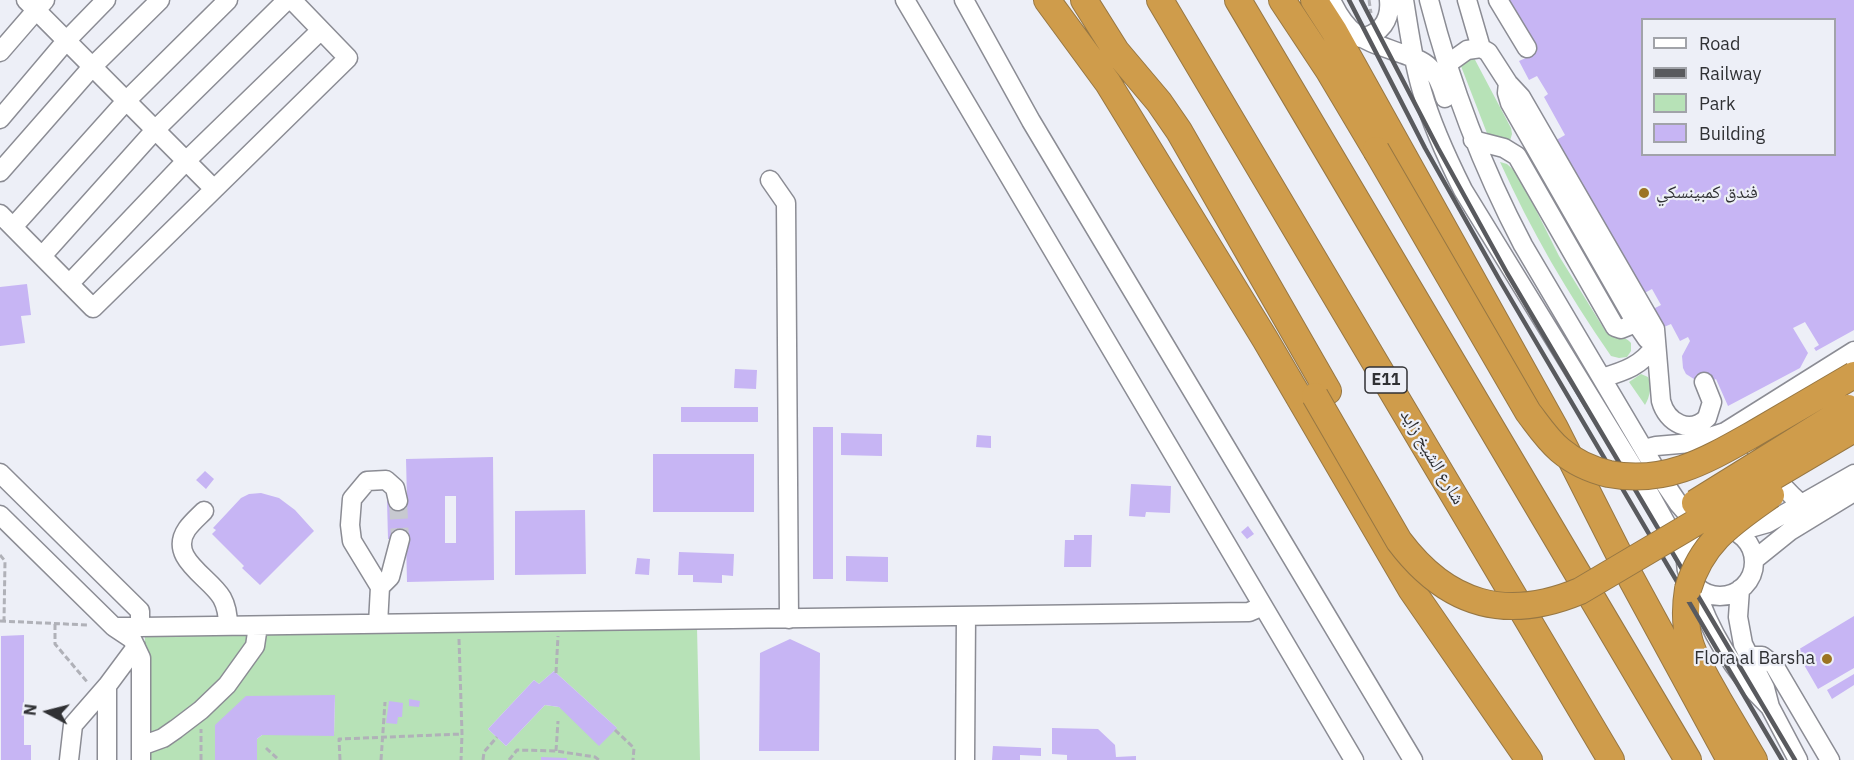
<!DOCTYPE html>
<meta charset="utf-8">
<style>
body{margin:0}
#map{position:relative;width:1854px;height:760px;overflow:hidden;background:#edeff7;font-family:"IBM Plex Sans",sans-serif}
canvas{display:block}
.legend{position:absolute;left:1641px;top:18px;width:195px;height:138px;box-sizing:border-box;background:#edeff7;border:2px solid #a1a3a9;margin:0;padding:8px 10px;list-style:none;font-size:18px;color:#303134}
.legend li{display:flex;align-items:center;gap:12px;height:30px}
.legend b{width:30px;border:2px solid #a1a3a9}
.north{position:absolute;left:18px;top:682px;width:60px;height:60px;-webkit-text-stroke:4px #edeff7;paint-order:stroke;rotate:277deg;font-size:16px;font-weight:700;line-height:24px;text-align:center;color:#303134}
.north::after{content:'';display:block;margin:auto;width:21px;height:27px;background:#303134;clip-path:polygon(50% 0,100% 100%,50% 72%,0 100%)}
</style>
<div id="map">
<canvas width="1854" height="760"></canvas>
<ul class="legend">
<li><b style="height:8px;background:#fff"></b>Road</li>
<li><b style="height:8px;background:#595a5e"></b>Railway</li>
<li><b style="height:16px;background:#b7e2b7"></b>Park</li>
<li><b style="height:16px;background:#c7b5f4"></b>Building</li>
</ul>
<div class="north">N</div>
</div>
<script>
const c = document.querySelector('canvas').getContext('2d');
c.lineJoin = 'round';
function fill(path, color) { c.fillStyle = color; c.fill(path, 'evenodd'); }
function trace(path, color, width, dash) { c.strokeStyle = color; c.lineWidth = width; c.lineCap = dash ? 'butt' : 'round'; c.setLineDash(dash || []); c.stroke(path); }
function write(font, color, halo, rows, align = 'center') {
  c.font = font + ' "IBM Plex Sans","Noto Naskh Arabic",sans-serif'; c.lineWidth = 4.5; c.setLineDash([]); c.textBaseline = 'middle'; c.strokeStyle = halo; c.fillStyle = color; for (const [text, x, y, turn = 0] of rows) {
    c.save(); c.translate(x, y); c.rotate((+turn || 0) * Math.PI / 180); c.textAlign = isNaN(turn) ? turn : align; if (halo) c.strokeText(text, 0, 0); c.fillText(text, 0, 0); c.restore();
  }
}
fill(new Path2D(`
 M 1473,56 L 1511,128 L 1512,134 L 1509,144 L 1490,141 L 1459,61 Z
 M 1500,162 L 1507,164 L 1518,174 L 1559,256 L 1606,332 C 1613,340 1624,334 1631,343 L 1631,351 L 1627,357 L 1619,358 L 1611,356 C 1568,294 1531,231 1500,162 Z
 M 1641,374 L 1648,377 C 1652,385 1650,397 1645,405 L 1629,382 Z
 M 145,627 L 697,627 L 700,760 L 257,760 L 257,739 L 262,735 L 334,735 L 335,695 L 215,760 L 143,760 ZM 554,671 L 617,728 L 559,707 L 545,705 L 506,746 L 488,729 L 534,680 L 539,684 Z`), '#b7e2b7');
fill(new Path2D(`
 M 1504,0 L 1854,0 L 1854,330 L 1816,351 L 1814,348 L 1819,345 L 1805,322 L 1793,328 L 1808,353 L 1800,368 L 1728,406 L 1716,379 L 1710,382 L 1697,381 L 1686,374 L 1683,368 L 1682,356 L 1690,341 L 1688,337 L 1680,341 L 1671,324 L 1657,330 L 1647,312 L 1661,305 L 1652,289 L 1620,306 L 1534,153 L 1565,135 L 1544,97 L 1548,94 L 1537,76 L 1529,80 L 1519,61 L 1528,57 ZM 1642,20 L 1834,20 L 1834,154 L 1642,154 Z
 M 27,284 L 31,315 L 21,316 L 25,343 L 0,346 L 0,287 Z
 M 735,369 L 757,370 L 756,389 L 734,388 Z
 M 681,407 L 758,407 L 758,422 L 681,422 Z
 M 813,427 L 833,427 L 833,579 L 813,579 Z
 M 841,433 L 882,434 L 882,456 L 841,455 Z
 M 977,435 L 991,436 L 991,448 L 976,447 Z
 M 653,454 L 754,454 L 754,512 L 653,512 Z
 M 493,457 L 494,580 L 407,582 L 406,539 L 388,539 L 387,500 L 407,500 L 406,459 ZM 445,496 L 456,496 L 456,543 L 445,543 Z
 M 205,471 L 214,479 L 206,489 L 196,480 Z
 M 1131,484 L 1171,486 L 1170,513 L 1146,512 L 1145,517 L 1129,516 Z
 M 261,493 L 279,498 L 295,510 L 314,531 L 260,585 L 242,568 L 244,566 L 212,534 L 216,530 L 213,528 L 241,498 L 249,494 Z
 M 585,510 L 586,574 L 515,575 L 515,511 Z
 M 1248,526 L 1254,534 L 1247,539 L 1241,532 Z
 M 1074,535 L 1092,535 L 1091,567 L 1064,567 L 1065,540 L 1074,540 Z
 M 679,552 L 734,554 L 733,576 L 722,575 L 722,583 L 693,582 L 693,575 L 678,575 Z
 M 846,556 L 888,557 L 888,582 L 846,581 Z
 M 637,558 L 650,559 L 649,575 L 635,574 Z
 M 1854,616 L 1854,668 L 1818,689 L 1796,651 Z
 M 24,635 L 24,745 L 31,745 L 31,760 L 1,760 L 1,636 Z
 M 790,639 L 820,653 L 819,751 L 759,751 L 760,653 Z
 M 554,671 L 617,728 L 599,746 L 559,707 L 545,705 L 506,746 L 488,729 L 534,680 L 539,684 Z
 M 1854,674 L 1854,685 L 1832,699 L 1827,690 Z
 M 335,695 L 334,736 L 262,735 L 257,739 L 257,760 L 215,760 L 215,725 L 246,696 Z
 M 409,699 L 420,701 L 419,707 L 409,706 Z
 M 389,701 L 403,703 L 402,717 L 398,717 L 397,724 L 386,723 Z
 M 1052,728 L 1098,729 L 1115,745 L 1116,757 L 1136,756 L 1136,760 L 1067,760 L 1067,755 L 1052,754 Z
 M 993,746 L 1041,748 L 1041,756 L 1020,755 L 1020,760 L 992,760 Z
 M 541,757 L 567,758 L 567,760 L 541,760 Z`), '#c7b5f4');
trace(new Path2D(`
 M 398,501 L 400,539`), '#c7c9d0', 18, [18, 9]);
const minor = new Path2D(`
 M 26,0 L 214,189
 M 905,0 L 1354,760
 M 964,0 L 1031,121 L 1413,760
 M 1331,0 C 1349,39 1365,40 1403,54 C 1413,58 1424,60 1431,69 C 1439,77 1442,88 1445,98
 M 1404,0 C 1409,30 1413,62 1422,91 C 1432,126 1447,158 1463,190 L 1649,493 L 1687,561
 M 1429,0 C 1451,86 1482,167 1523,245 L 1659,475 L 1678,503 L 1704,533
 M 1467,0 L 1481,48
 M 1498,0 L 1527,48
 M 1361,38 C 1381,34 1391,20 1389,0
 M 0,52 L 45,0
 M 1446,65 L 1467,50 L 1481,48 L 1488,52 L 1508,83 L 1521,97 L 1655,329 L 1661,401 C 1667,423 1690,435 1707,418 L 1712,402 L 1704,382
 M 1508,83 L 1507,93 L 1510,103 L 1636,323 L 1647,339 L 1656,345 C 1641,366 1625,371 1602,378
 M 0,119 L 66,41 L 106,0
 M 1473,140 L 1504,148 L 1517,156 L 1615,327 L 1621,329 L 1636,323
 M 0,172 L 92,67 L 160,0
 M 770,180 L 786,203 L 789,619
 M 0,214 L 93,308 L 348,58 L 292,0
 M 13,227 L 126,101 L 228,0
 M 42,256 L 155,130 L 287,0
 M 69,284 L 186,161 L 321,30
 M 1745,426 C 1758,457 1776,482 1801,504
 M 1644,449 L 1656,446 L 1691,443 L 1725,432 L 1854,351
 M 0,473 L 140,611 L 140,627 L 114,627 L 0,515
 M 204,511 C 198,517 192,522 187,529 C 167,558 210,577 222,598 C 227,607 228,616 228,626
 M1686 562a34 34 0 1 1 68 0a34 34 0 1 1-68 0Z
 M 1736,532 L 1768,523 L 1854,474
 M 1754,560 L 1790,531 L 1854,492
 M 1694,584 C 1709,632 1733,671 1769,706
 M 380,587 L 352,541 L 350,525 L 352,499 L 367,481 L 386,480 L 395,488 L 398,501
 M 1740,589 L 1738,617 L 1743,644 L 1765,688 L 1770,707 L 1798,760
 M 378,624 L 380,587 L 390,577 L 400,539
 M 114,627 L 132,639 L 141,658 L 141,760
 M 140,627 L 1249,612 L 1263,606
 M 1748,656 L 1762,656 L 1774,665 L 1830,760
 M 141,746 L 163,738 L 176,729 L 201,710 L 227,685 L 255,646 L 258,626
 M 69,760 L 73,725 L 107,686 L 136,647
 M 107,760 L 107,686
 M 965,760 L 966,616`);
const highway = new Path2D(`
 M 1047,0 L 1108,83 L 1265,339 L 1411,589 L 1529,760
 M 1084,0 L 1116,51 L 1159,102 L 1179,131 L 1328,391
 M 1160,0 L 1611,760
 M 1238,0 L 1688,760
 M 1282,0 L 1329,71 L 1376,150
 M 1314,0 L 1334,31 L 1555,428 L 1632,580 L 1730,760
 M 1688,589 C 1680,638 1695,658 1718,699 C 1730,719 1742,740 1754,760`);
trace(minor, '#8b8c94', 21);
trace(highway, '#977743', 28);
trace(new Path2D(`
 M 1369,0 L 1371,13
 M 0,555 L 5,561 L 4,621
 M 0,621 L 88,625
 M 55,624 L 55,644 L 88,683
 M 459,639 L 462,734 L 461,760
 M 556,673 L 558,636
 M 615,730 L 634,748 L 633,760
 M 266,748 L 279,760
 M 556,751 L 558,721
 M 201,760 L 201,729
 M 340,760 L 339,739 L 462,734
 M 381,760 L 385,702
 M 483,760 L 484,752 L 497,737
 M 509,760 L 517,750 L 556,751 L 595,757 L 599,760`), '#b0b1b8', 3, [6, 3]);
trace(minor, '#fff', 18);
trace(highway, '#cf9c4b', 26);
trace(new Path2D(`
 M 1349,0 L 1425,148 L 1499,279 L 1782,760
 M 1361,0 L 1438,148 L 1507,273 L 1795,760`), '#595a5e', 4.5);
const highwayBridge = new Path2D(`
 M 1376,150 L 1528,412 C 1538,425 1547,439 1560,450 C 1574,462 1592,470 1609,474 C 1666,485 1707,460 1755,433 C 1788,414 1821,394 1854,375
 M 1315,396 L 1399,541 C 1447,605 1506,622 1580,591 L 1854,429
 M 1695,503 L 1848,408
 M 1688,589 C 1702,541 1733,522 1771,495`);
trace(highwayBridge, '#977743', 28, []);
trace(highwayBridge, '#cf9c4b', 26);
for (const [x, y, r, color] of [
 [1644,193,6,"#9c7422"],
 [1827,659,6,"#9c7422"]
]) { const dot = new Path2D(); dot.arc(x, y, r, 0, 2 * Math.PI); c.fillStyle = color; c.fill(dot); trace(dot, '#edeff7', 2); }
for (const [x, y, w] of [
 [1386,380,42]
]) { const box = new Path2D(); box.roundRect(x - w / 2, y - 13, w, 26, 4.5); c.fillStyle = '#edeff7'; c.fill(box); trace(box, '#303134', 1.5); }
write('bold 16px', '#303134', null, [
 ["E11",1386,380]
]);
write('18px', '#303134', '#edeff7', [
 ["فندق كمبينسكي",1656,193],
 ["Flora al Barsha",1815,659,"right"]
], 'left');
write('18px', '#303134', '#edeff7', [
 ["شارع الشيخ زايد",1432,457,59]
]);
</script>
